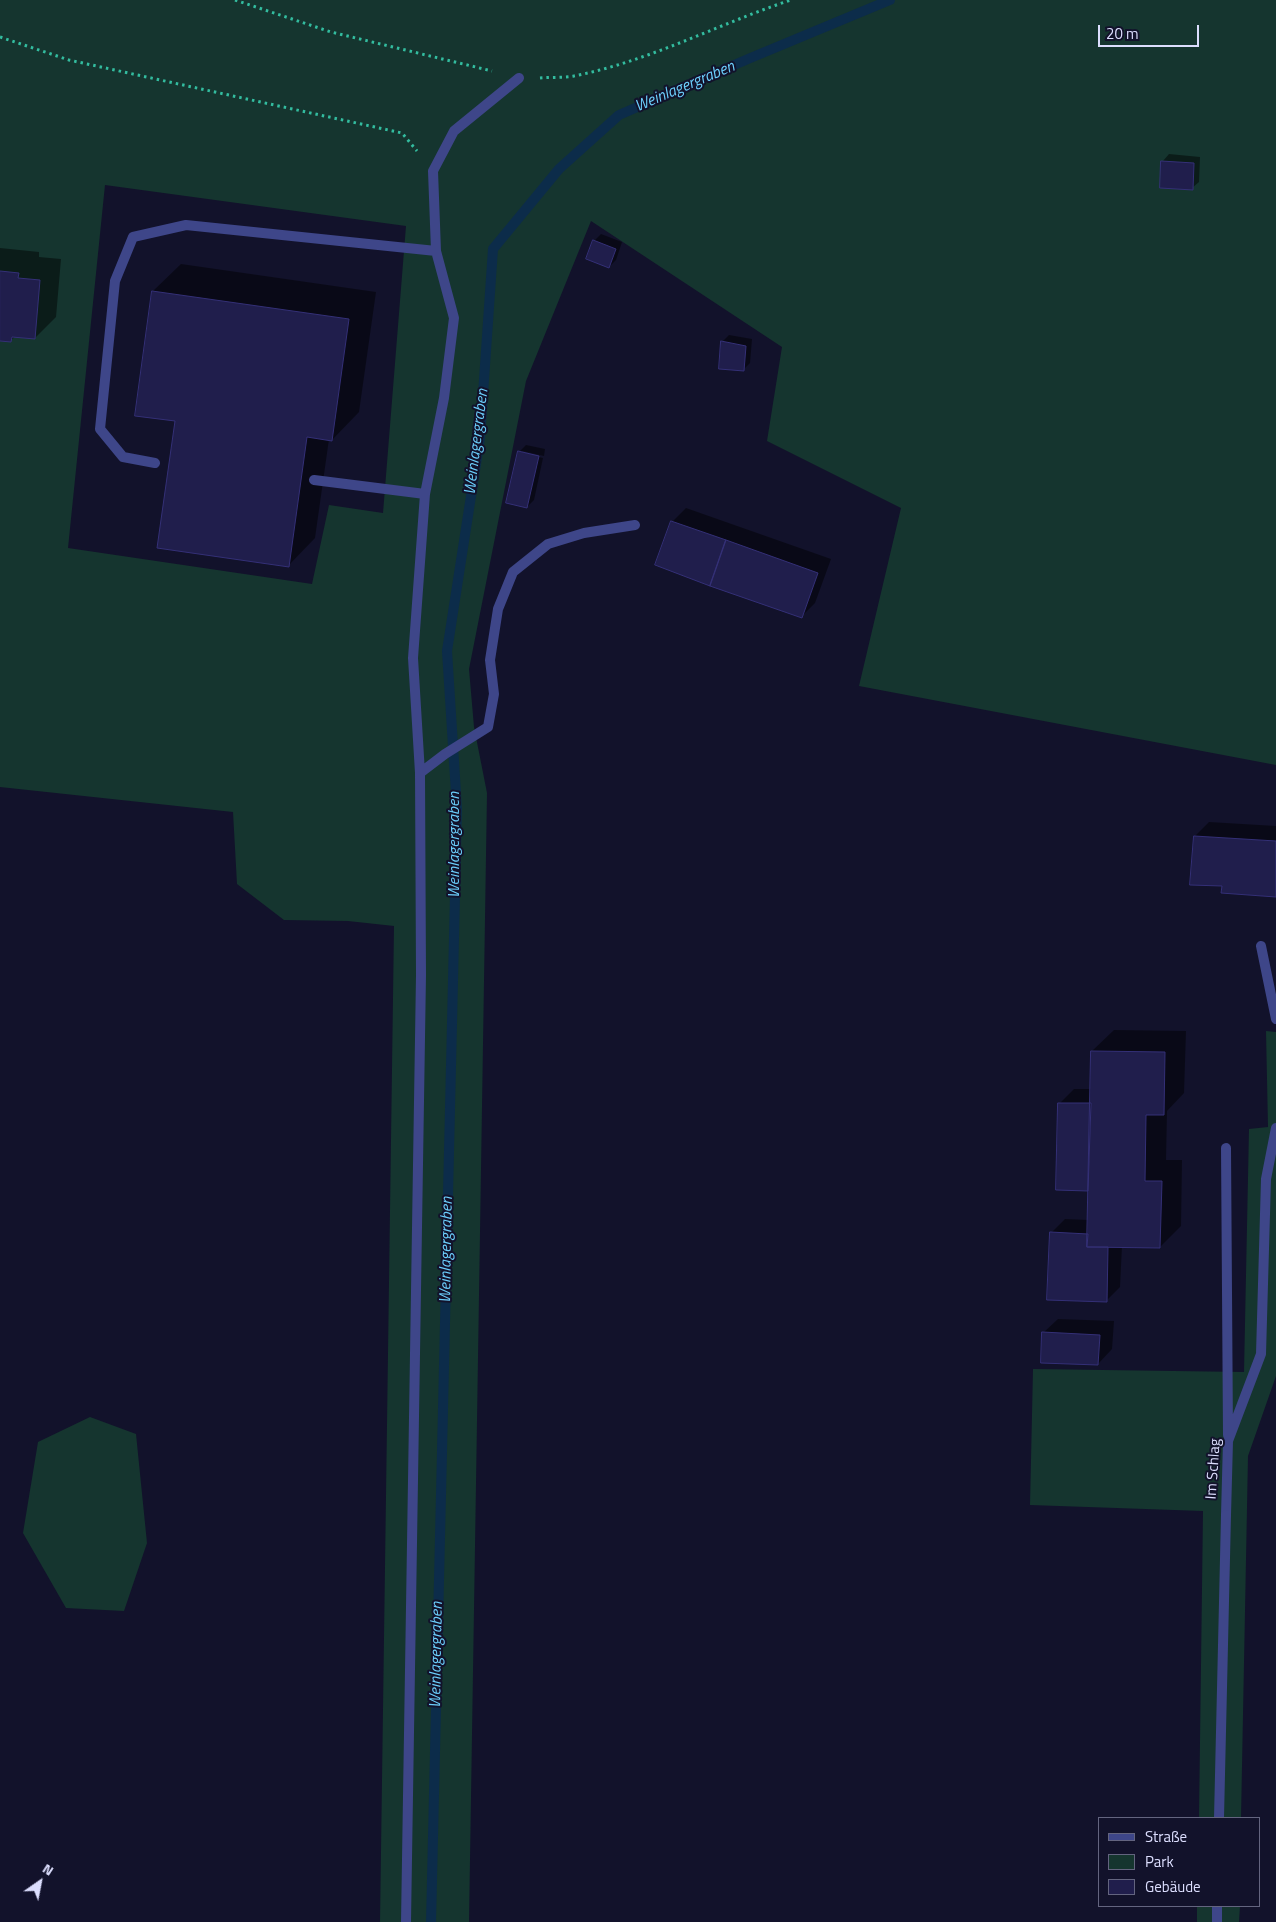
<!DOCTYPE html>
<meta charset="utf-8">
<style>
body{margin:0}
#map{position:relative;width:1276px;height:1922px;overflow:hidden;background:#12122b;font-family:"Titillium Web",sans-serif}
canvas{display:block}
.legend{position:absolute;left:1098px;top:1817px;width:162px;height:90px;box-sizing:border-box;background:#12122b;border:1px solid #63647f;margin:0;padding:6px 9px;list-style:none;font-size:15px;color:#dcdefe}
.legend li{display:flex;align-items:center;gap:10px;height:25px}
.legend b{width:25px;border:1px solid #63647f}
.north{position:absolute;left:15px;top:1857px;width:50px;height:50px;-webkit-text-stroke:4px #12122b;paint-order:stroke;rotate:33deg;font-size:14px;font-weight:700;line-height:20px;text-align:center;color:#dcdefe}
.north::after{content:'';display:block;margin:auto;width:18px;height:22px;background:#dcdefe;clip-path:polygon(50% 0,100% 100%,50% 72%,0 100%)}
.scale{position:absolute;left:1098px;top:25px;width:101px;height:22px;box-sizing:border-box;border:2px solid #dcdefe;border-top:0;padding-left:6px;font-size:15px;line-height:18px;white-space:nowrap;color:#dcdefe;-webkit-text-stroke:4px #12122b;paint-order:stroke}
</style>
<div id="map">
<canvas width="1276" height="1922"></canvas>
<ul class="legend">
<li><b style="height:6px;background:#3e4689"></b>Straße</li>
<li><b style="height:14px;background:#15352f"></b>Park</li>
<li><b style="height:14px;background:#201e4c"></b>Gebäude</li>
</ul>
<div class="north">N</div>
<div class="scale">20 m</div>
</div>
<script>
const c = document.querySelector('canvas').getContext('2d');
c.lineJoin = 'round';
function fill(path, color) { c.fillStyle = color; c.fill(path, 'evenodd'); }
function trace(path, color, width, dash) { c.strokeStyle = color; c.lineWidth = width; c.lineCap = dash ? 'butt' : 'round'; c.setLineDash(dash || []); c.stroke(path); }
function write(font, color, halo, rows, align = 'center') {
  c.font = font + ' "Titillium Web",sans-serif'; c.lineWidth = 4; c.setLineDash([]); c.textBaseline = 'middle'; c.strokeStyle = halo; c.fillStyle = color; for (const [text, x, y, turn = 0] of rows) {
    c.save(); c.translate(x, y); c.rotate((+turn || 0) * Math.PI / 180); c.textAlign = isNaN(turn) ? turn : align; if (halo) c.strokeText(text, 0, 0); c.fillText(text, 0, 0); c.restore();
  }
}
fill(new Path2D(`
 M 0,0 L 1276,0 L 1276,765 L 859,686 L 901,508 L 767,441 L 782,347 L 591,221 L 526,381 L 469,669 L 474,727 L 487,793 L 469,1922 L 380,1922 L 394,926 L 348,921 L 284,920 L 237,884 L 233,812 L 0,787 ZM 105,185 L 406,226 L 383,513 L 329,505 L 312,584 L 68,548 Z
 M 1266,1031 L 1276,1032 L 1276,1376 L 1248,1456 L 1241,1818 L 1199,1818 L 1203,1511 L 1030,1505 L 1033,1369 L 1244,1372 L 1249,1129 L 1268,1127 Z
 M 90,1417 L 136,1434 L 147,1543 L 124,1611 L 66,1608 L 23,1533 L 38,1442 Z
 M 1197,1906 L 1240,1906 L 1239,1922 L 1197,1922 Z`), '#15352f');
fill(new Path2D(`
 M 1169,154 L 1200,157 L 1199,182 L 1192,188 L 1163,161 Z
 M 601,234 L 622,242 L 616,260 L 609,267 L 594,241 Z
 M 0,248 L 39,252 L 39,257 L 61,259 L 56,317 L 35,338 L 16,336 L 10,341 L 0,340 Z
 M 181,264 L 376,292 L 359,412 L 332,440 L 329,439 L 315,538 L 288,566 L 177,420 L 153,291 Z
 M 729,335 L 752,339 L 750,363 L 743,370 L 722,342 Z
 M 526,445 L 545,449 L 544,456 L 522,451 L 522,453 L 543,458 L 534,500 L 527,507 L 519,452 Z
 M 686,508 L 831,559 L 815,603 L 801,617 L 672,522 Z
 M 1209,822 L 1276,826 L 1276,895 L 1223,885 L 1195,836 Z
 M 1114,1030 L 1186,1031 L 1184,1093 L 1167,1111 L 1166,1160 L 1182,1160 L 1181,1226 L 1160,1247 L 1122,1246 L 1120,1287 L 1106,1301 L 1051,1233 L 1065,1219 L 1089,1220 L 1090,1188 L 1088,1190 L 1060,1103 L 1074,1089 L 1092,1089 L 1092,1051 Z
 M 1058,1319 L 1114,1321 L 1112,1349 L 1098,1364 L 1043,1333 Z`), '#0007');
trace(new Path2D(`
 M 431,1922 L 457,809 L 447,651 L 480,438 L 493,249 L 559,169 L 619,115 L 748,59 L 890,0`), '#0c2c4a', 10);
const building = new Path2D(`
 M 1161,161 L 1194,163 L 1193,190 L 1160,188 Z
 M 593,240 L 616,249 L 609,268 L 586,259 Z
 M 0,271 L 19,273 L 18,278 L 40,280 L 35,339 L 12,337 L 11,342 L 0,341 Z
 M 152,291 L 349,319 L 332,441 L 307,437 L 289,567 L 157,548 L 175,421 L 135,416 Z
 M 721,341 L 746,346 L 744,371 L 719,369 Z
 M 518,451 L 539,456 L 527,508 L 506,503 Z
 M 671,521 L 726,540 L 710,586 L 655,565 Z
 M 726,540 L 818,573 L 802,618 L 710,586 Z
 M 1194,836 L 1276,841 L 1276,897 L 1221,893 L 1222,886 L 1190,885 Z
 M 1091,1051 L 1165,1052 L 1164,1115 L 1146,1115 L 1145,1181 L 1162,1181 L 1160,1248 L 1087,1247 Z
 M 1058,1103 L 1091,1103 L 1088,1191 L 1056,1190 Z
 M 1050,1232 L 1088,1234 L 1087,1247 L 1108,1247 L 1107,1302 L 1047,1300 Z
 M 1042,1332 L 1100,1335 L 1098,1365 L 1041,1363 Z`);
fill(building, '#201e4c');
trace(building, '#343077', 1);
trace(new Path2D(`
 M 235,0 L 331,32 L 492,71
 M 0,37 L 69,60 L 402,133 L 417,151
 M 540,78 C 551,77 563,78 574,76 C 650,61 718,24 791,0`), '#33bc9f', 3, [2.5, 4]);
trace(new Path2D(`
 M 155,463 L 123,457 L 100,429 L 115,281 L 133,237 L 186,225 L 436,251
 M 314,480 L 425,494
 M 420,773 L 445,754 L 488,727 L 494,694 L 490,660 L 498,609 L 513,572 L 548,544 L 584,533 L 635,525
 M 1261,946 L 1276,1019
 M 1226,1148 L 1228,1435
 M 1226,1515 L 1228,1441 L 1261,1354 L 1266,1179 L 1276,1128
 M 406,1922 L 421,975 L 420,773 L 413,658 L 425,494 L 444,398 L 454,318 L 436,251 L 433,171 L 454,131 L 519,78`), '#3e4689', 10);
trace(new Path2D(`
 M 1219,1818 L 1226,1515
 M 1217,1922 L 1217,1906`), '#3e4689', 10);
write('15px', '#dcdefe', '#12122b', [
 ["Im Schlag",1214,1469,-86]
]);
write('italic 16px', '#6ccffc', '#12122b', [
 ["Weinlagergraben",685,87,-23],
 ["Weinlagergraben",477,442,-83],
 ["Weinlagergraben",455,845,-90],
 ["Weinlagergraben",447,1250,-89],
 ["Weinlagergraben",437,1655,-89]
]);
</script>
